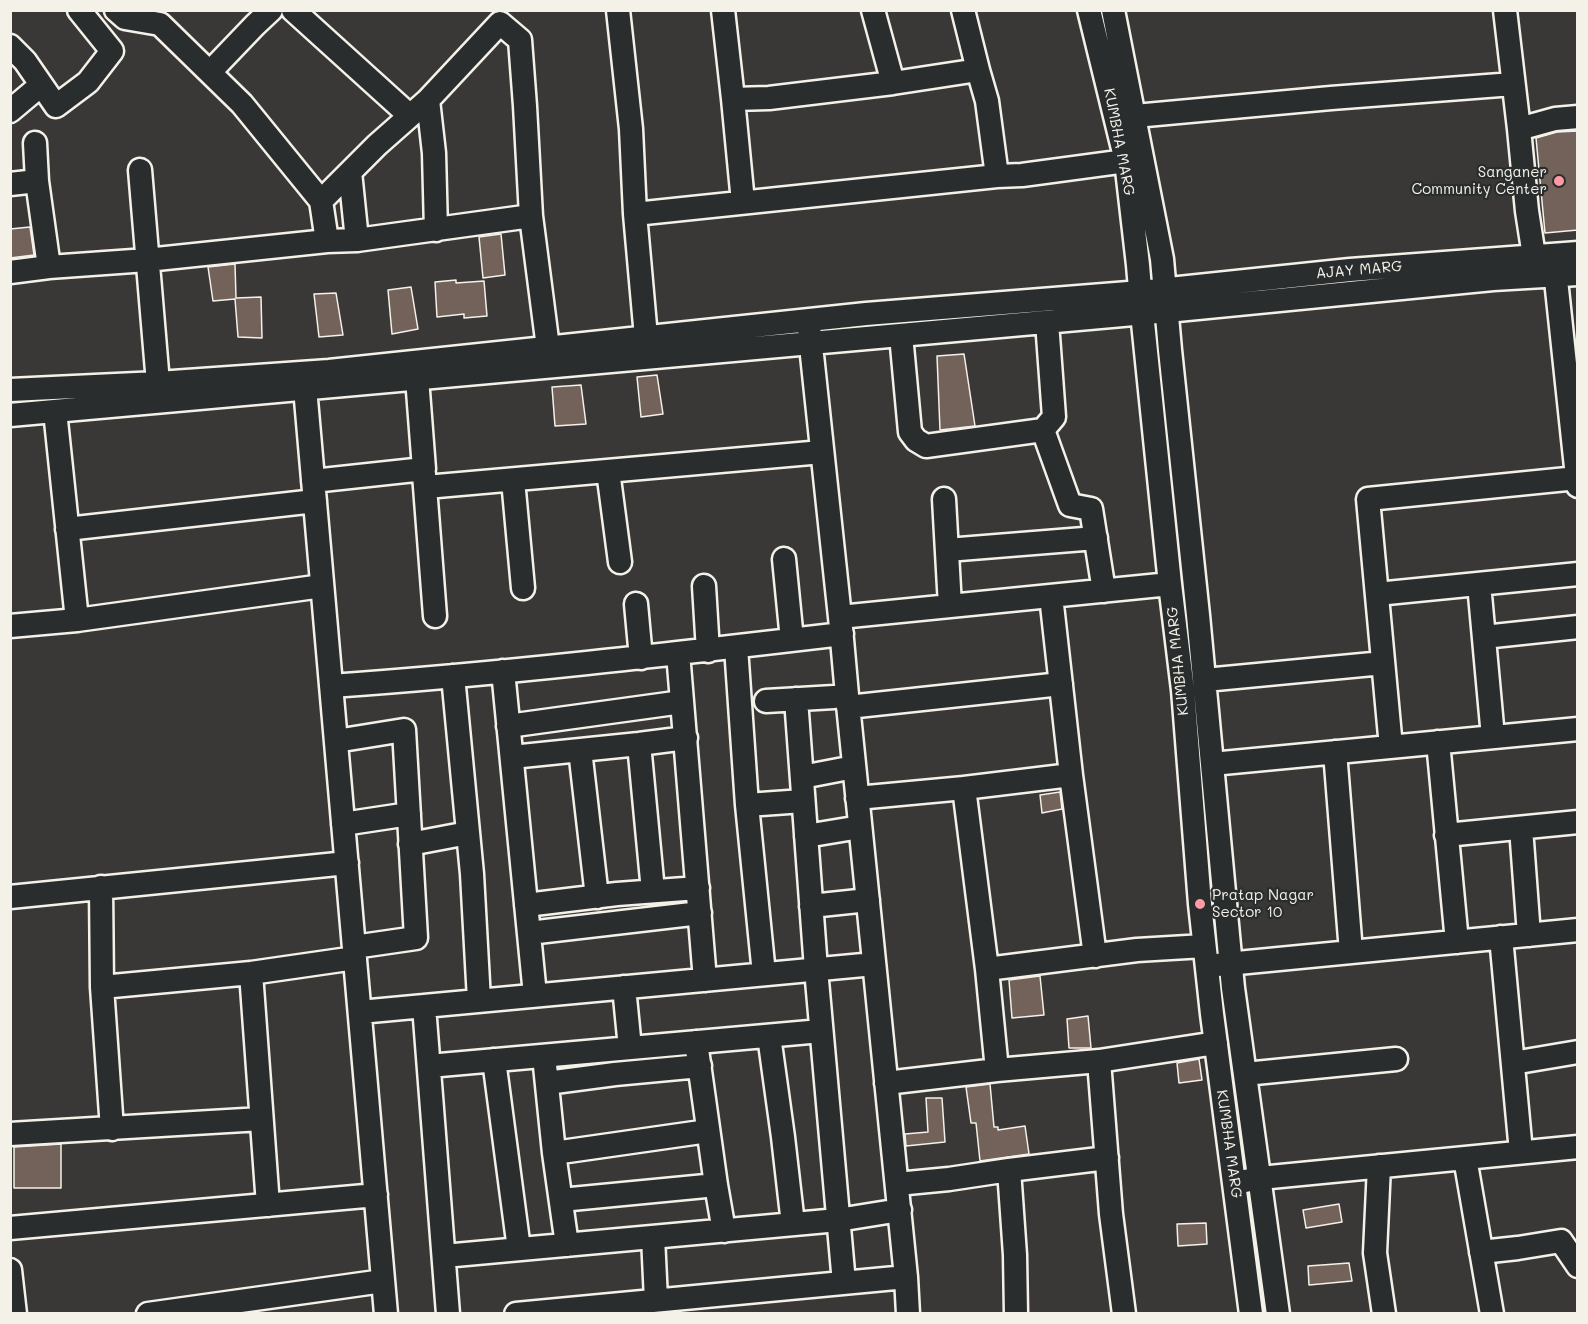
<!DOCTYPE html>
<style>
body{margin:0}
#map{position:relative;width:1588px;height:1324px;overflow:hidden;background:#393837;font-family:Mali,sans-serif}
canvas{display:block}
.frame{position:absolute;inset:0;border:12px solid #f4f1e8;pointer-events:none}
</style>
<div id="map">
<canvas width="1588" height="1324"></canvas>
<div class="frame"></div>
</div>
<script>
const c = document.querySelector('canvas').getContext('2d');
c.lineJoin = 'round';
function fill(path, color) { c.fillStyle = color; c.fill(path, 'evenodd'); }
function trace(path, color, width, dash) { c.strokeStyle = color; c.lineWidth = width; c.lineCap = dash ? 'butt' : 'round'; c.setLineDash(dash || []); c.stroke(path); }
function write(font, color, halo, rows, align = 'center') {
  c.font = font + ' Mali,sans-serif'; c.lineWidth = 4.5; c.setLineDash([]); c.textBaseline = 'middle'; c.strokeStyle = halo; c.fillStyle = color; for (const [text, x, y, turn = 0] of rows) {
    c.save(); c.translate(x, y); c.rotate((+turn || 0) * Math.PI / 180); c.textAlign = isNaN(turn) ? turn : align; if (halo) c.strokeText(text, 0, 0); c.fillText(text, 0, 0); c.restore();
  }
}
const building = new Path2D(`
 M 1578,131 L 1578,230 L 1545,233 L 1536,138 L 1557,132 Z
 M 30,227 L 34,255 L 10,258 L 10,229 Z
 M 501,234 L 505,275 L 483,278 L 479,237 Z
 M 235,264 L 236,298 L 261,297 L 262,338 L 238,337 L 235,299 L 213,301 L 208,267 Z
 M 456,280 L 456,283 L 484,281 L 487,316 L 464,318 L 464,314 L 437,317 L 435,282 Z
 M 411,287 L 418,329 L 392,334 L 388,290 Z
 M 336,293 L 343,335 L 319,337 L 314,294 Z
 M 964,354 L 975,426 L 940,430 L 937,356 Z
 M 657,375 L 663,414 L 641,417 L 637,377 Z
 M 581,385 L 586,424 L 555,426 L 552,387 Z
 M 1060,792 L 1062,809 L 1042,813 L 1040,795 Z
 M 1040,976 L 1044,1015 L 1012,1018 L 1009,980 Z
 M 1088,1016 L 1091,1048 L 1069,1048 L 1067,1019 Z
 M 1199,1059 L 1202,1080 L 1179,1083 L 1177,1063 Z
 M 990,1084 L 994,1127 L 998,1127 L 998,1130 L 1025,1126 L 1029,1154 L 980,1161 L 976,1123 L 971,1123 L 966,1087 Z
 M 926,1098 L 942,1098 L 945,1142 L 906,1146 L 905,1134 L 928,1132 Z
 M 61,1144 L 61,1188 L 14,1188 L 14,1147 Z
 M 1339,1204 L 1342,1222 L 1306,1228 L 1303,1210 Z
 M 1206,1223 L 1207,1244 L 1178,1246 L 1177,1224 Z
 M 1349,1263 L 1352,1281 L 1309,1285 L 1308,1266 Z`);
fill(building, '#73625a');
trace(building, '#f4f1e8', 1.5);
const minor = new Path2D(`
 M 116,10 L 125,18 L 160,24 L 242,104 L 321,201
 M 293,10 L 409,115
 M 618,10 L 631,129 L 635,214 L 646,337
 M 723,10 L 733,99 L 769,98 L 893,83 L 978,70 L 987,101 L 997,176 L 1022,175 L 1126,161
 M 873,10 L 893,83
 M 963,10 L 978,70
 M 1089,10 L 1126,161 L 1138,265 L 1142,313 L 1170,584 L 1183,690 L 1200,904 L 1212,1014 L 1251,1314
 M 1113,10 L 1162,259 L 1170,350 L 1198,615 L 1233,988 L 1278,1314
 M 1505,10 L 1519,129 L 1527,211 L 1536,269
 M 10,46 L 25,61 L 56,106 L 88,82 L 112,51 L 79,10
 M 210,72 L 255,25 L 271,10
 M 733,99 L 743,202
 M 428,100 L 434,153 L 436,230
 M 10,111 L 41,85
 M 1135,116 L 1331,98 L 1513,84
 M 1519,129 L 1555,119 L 1578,117
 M 35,143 L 37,181 L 49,267
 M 140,170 L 158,383
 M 350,172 L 357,240
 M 10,184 L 37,181
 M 635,214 L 997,176
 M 327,241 L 321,201 L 377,145 L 428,100 L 500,23 L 520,40 L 525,106 L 531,216 L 550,363
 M 1554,261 L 1578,486
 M 10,272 L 49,267 L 147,260 L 327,241 L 357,240 L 531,216
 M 809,327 L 840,617 L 847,695 L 906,1277 L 908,1314
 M 901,335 L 910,432 L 916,440 L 926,446 L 1043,430 L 1054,417 L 1047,322
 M 305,388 L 386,1314
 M 10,390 L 158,383 L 329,371 L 866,314 L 1141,292 L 1350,270 L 1578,253
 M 55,411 L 77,620
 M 10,415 L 1167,311 L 1493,279 L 1578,274
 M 1043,430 L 1070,505 L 1091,509 L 1104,591
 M 608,471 L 620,562
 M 424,474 L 435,616
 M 513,480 L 523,588
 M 313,481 L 424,469 L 417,378
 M 426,487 L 822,452
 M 944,499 L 950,606
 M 67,529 L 315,501
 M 947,550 L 1096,538
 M 784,559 L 792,640
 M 1479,584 L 1493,737
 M 704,586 L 708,651
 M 1377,594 L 1578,574
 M 1051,596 L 1071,775 L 1095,956
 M 636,604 L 641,658
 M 840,617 L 1170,584
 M 10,626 L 77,620 L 322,586
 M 1484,637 L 1578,627
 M 736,647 L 747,805 L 764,974
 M 678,653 L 705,980
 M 503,671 L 535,995
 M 453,676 L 472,874 L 479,1000
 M 1205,680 L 1383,663
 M 331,686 C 502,674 672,654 842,634
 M 796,699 L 816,969 L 844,1283
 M 766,701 L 834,697 L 847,695
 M 848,707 L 1061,684
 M 508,726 L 682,702
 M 336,741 L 404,730 L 416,938 L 354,947
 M 1438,742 L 1457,942
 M 639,744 L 653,891
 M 1391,747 L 1368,499 L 1577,478
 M 580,750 L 597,897
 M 1335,752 L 1351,952
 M 512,757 L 639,744 L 686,738
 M 1212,764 L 1578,729
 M 802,777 L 854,767
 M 964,788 L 987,969
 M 857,798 L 964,788 L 1071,775
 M 747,805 L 803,801
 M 343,824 L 409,814
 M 1521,828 L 1529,935
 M 1446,835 L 1578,822
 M 806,836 L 860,827
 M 410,844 L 468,833
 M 101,887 L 102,987 L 112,1129
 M 10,897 L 347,863
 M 526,905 L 617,894 L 698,888
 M 811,906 L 868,900
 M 529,933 L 700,913
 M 1501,937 L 1521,1152
 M 1217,965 L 1578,930
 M 251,973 L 268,1205
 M 102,987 L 251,973 L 355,958
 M 624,987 L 630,1048
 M 424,1006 L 448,1314
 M 360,1012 L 874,964
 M 769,1036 L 783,1137 L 793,1224
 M 696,1042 L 716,1185 L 724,1231
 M 544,1056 L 554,1153 L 567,1245
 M 494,1060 L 519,1249
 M 1513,1063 L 1578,1052
 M 429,1066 L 821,1031
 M 997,1070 L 987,969 L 1137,950 L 1204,946
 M 1245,1074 L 1396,1059
 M 547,1083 L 615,1074 L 700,1066
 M 886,1083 L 997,1070 L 1099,1061
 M 10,1134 L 261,1119
 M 554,1153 L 708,1131
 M 1465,1158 L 1492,1314
 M 1379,1166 L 1375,1253 L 1384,1314
 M 1009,1170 L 1107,1158
 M 1245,1181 L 1260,1178 L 1578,1147
 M 897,1184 L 949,1179 L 1009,1170 L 1015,1255 L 1016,1314
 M 561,1200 L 716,1185
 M 10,1228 L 376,1195
 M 653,1237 L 656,1300
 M 1481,1252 L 1518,1248 L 1561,1241 L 1578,1266
 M 444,1256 L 838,1220 L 900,1210
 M 10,1270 L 15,1314
 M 148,1314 L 383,1281
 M 516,1314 L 906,1277
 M 1124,1314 L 1111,1214 L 1099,1061 L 1216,1043`);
trace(minor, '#f4f1e8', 27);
trace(minor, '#2a2d2e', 22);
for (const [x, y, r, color] of [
 [1559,181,6,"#ff9aa2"],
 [1200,904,6,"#ff9aa2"]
]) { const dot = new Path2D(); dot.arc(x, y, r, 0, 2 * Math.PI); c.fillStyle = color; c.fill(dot); trace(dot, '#2a2d2e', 2); }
write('15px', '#f4f1e8', '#2a2d2e', [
 ["KUMBHA MARG",1119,142,79],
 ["AJAY MARG",1359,270,-5],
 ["KUMBHA MARG",1178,661,-96],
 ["KUMBHA MARG",1229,1144,82]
]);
write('15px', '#f4f1e8', '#2a2d2e', [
 ["Sanganer",1547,172],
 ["Community Center",1547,189],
 ["Pratap Nagar",1212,895,"left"],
 ["Sector 10",1212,912,"left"]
], 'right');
</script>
